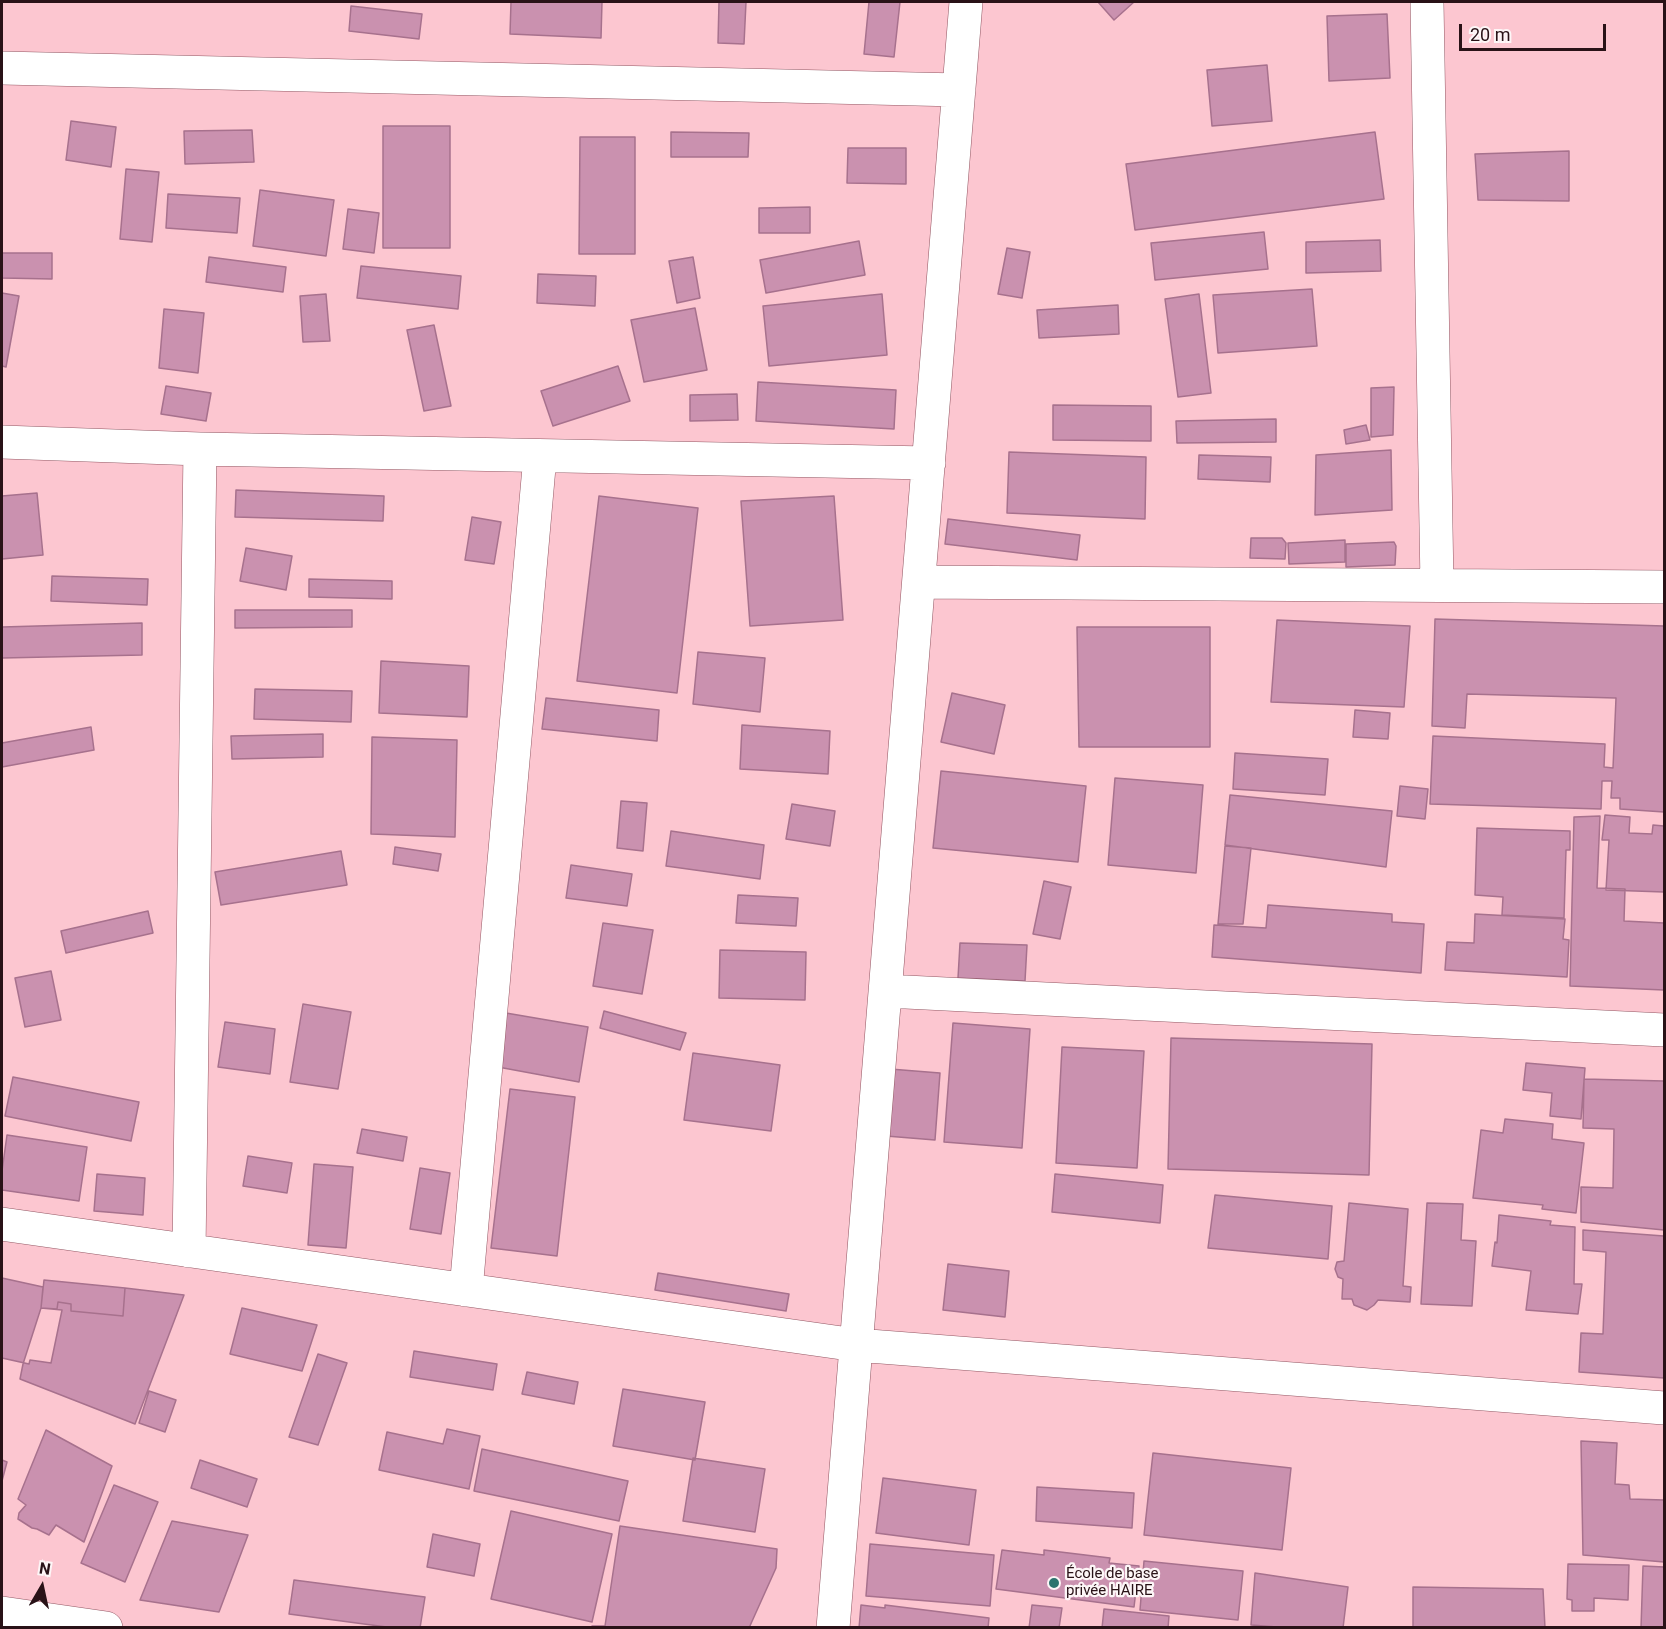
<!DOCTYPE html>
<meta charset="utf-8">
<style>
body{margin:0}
#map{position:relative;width:1666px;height:1629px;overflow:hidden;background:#fcc6d0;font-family:Roboto,sans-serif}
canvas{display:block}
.frame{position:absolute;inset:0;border:3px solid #291217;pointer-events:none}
.north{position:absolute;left:12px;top:1557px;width:60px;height:60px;-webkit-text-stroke:4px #fdf6f7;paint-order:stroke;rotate:9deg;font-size:16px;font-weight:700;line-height:24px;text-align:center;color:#291217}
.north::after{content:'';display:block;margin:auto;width:21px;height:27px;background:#291217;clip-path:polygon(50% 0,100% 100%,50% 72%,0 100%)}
.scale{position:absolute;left:1459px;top:24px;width:147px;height:27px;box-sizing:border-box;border:3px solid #291217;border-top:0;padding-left:8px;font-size:18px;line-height:21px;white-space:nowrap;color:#291217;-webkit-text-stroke:4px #fdf6f7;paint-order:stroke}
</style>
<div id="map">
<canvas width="1666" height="1629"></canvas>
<div class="frame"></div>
<div class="north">N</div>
<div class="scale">20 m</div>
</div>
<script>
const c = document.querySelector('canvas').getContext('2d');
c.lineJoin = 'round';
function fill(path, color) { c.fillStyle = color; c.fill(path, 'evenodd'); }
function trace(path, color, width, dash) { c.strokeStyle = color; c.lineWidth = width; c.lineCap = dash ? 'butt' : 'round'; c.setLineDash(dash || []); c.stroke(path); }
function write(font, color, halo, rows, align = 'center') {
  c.font = font + ' Roboto,sans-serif'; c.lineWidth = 4.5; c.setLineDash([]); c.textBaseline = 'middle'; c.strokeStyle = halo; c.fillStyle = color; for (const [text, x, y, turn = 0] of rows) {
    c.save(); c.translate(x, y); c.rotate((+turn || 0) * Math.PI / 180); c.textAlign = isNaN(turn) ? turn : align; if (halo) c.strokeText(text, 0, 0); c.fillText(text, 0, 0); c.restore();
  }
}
const building = new Path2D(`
 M 511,2 L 602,2 L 601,38 L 510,34 Z
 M 719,2 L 746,2 L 744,44 L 718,43 Z
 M 869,2 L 900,2 L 894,57 L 864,54 Z
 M 1098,2 L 1134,2 L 1114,20 Z
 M 351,6 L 422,14 L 419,39 L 349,31 Z
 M 1387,14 L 1390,78 L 1329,81 L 1327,16 Z
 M 1267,65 L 1272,121 L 1212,126 L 1207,70 Z
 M 71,121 L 116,127 L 111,167 L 66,160 Z
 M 383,126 L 450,126 L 450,248 L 383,248 Z
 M 252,130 L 254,162 L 185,164 L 184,131 Z
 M 671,132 L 749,133 L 748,157 L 671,157 Z
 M 1375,132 L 1384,199 L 1135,230 L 1126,164 Z
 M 580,137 L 635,137 L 635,254 L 579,254 Z
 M 848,148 L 906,148 L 906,184 L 847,183 Z
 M 1569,151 L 1569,201 L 1478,200 L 1475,154 Z
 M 126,169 L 159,172 L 152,242 L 120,239 Z
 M 260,190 L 334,200 L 326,256 L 253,246 Z
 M 168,194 L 240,198 L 237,233 L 166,228 Z
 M 810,207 L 810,233 L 759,233 L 759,208 Z
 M 348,209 L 379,213 L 374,253 L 343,249 Z
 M 1264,232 L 1268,269 L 1155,280 L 1151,243 Z
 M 1380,240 L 1381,271 L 1306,273 L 1306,242 Z
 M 859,241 L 865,275 L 766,293 L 760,260 Z
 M 1007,248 L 1030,252 L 1022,298 L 998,294 Z
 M 2,253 L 52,253 L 52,279 L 2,278 Z
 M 209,257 L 286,267 L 283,292 L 206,282 Z
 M 693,257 L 700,298 L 677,303 L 669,261 Z
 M 361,266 L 461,276 L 458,309 L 357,298 Z
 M 538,274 L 596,276 L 595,306 L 537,303 Z
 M 1312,289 L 1317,346 L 1218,353 L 1213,295 Z
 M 2,293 L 19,296 L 6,367 L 2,366 Z
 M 326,294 L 330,341 L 303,342 L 300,296 Z
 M 882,294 L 887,355 L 769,366 L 763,306 Z
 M 1199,294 L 1211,393 L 1178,397 L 1165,299 Z
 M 1118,305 L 1119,334 L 1039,338 L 1037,310 Z
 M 695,308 L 707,370 L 644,382 L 631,320 Z
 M 164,309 L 204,313 L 198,373 L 159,368 Z
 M 434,325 L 451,406 L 424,411 L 407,330 Z
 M 618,366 L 630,401 L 553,426 L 541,391 Z
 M 758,382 L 896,390 L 894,429 L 756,421 Z
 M 166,386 L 211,393 L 206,421 L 161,414 Z
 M 1394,387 L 1393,435 L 1371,437 L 1371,388 Z
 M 737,394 L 738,420 L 690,421 L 690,395 Z
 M 1053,405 L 1151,406 L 1151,441 L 1053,440 Z
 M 1276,419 L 1276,442 L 1177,443 L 1176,421 Z
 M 1366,425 L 1370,440 L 1346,444 L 1344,430 Z
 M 1391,450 L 1392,510 L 1315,515 L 1316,455 Z
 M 1009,452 L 1146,457 L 1145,519 L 1007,513 Z
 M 1199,455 L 1271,457 L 1270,482 L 1198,479 Z
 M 236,490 L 384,496 L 383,521 L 235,517 Z
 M 37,493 L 43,555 L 2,559 L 2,496 Z
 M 599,496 L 698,508 L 677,693 L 577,681 Z
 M 834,496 L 843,620 L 750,626 L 741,501 Z
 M 472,517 L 501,522 L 494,564 L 465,560 Z
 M 948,519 L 1080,535 L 1077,560 L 945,544 Z
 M 1251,538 L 1282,538 L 1286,543 L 1285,559 L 1250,558 Z
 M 1345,540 L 1345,562 L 1289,564 L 1288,543 Z
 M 1394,542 L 1396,546 L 1395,565 L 1346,567 L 1346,544 Z
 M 246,548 L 292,556 L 286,590 L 240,581 Z
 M 52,576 L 148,579 L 147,605 L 51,601 Z
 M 309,579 L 392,581 L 392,599 L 309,597 Z
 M 235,610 L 352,610 L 352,627 L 235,628 Z
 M 1435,619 L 1664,626 L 1664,812 L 1620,809 L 1620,798 L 1611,798 L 1612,781 L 1602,781 L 1601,809 L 1430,804 L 1433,736 L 1605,744 L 1604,767 L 1613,768 L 1616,698 L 1467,694 L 1465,728 L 1432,726 Z
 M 1277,620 L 1410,626 L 1404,707 L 1271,702 Z
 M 142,623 L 142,655 L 2,658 L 2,627 Z
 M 1077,627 L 1210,627 L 1210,747 L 1079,747 Z
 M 698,652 L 765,658 L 760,712 L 693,704 Z
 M 381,661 L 469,666 L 467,717 L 379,713 Z
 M 255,689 L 352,691 L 351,722 L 254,719 Z
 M 952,693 L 1005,705 L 994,754 L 941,742 Z
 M 546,698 L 659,710 L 657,741 L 542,729 Z
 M 1355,710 L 1390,713 L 1388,739 L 1353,737 Z
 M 742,725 L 830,731 L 828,774 L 740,769 Z
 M 91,727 L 94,750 L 2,767 L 2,743 Z
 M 323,734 L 323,757 L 232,759 L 231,736 Z
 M 372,737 L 457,740 L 455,837 L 371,834 Z
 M 1235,753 L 1328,759 L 1325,795 L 1233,789 Z
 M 941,771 L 1086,786 L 1078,862 L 933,848 Z
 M 1115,778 L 1203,785 L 1196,873 L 1108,865 Z
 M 1400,786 L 1428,789 L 1425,819 L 1397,816 Z
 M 1230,795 L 1392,811 L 1386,867 L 1225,845 Z
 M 621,801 L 647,803 L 643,851 L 617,848 Z
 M 792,804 L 835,811 L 830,846 L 786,839 Z
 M 1605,815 L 1630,817 L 1629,833 L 1652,834 L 1653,825 L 1664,826 L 1664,892 L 1606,890 L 1609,840 L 1602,840 Z
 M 1600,816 L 1597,888 L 1625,889 L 1624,921 L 1664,923 L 1664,990 L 1570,986 L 1574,817 Z
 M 1477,828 L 1570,831 L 1570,850 L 1566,850 L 1564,918 L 1502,915 L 1503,897 L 1475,895 Z
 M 671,831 L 764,845 L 760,879 L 666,866 Z
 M 1225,846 L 1251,848 L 1243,924 L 1218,924 Z
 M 395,847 L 441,854 L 438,871 L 393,864 Z
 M 341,851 L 347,885 L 221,905 L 215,872 Z
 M 571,865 L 632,874 L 627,906 L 566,898 Z
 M 1044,881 L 1071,887 L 1060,939 L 1033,934 Z
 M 738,895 L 798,898 L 796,926 L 736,923 Z
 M 1268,905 L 1392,914 L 1392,922 L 1424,924 L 1421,973 L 1212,957 L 1214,925 L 1266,928 Z
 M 148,911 L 153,933 L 66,953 L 61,931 Z
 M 1475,914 L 1565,919 L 1563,939 L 1569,940 L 1567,977 L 1445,970 L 1447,942 L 1474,943 Z
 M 603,923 L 653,930 L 642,994 L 593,986 Z
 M 960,943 L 1027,945 L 1025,981 L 958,978 Z
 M 720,950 L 806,952 L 805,1000 L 719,998 Z
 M 51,971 L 61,1020 L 25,1027 L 15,978 Z
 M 303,1004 L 351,1012 L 338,1089 L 290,1082 Z
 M 604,1011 L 686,1033 L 680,1050 L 600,1028 Z
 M 506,1013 L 588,1027 L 579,1082 L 498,1067 Z
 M 225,1022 L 275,1029 L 270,1074 L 218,1067 Z
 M 953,1023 L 1030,1029 L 1022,1148 L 944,1142 Z
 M 1171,1038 L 1372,1044 L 1369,1175 L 1168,1169 Z
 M 1062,1047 L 1144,1051 L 1137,1168 L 1056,1163 Z
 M 693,1053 L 780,1065 L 771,1131 L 684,1120 Z
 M 1526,1063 L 1585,1068 L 1581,1119 L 1550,1116 L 1552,1093 L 1523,1090 Z
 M 890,1069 L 940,1073 L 935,1140 L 886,1136 Z
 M 13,1077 L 139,1102 L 131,1141 L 5,1116 Z
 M 1584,1079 L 1664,1081 L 1664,1230 L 1581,1222 L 1581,1187 L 1613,1188 L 1614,1129 L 1583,1128 Z
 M 510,1089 L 575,1097 L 557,1256 L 491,1248 Z
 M 1505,1119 L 1553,1124 L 1552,1139 L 1584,1143 L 1576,1213 L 1542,1209 L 1543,1205 L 1473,1198 L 1481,1130 L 1503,1133 Z
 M 362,1129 L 407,1137 L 403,1161 L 357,1153 Z
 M 7,1135 L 87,1147 L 79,1201 L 2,1190 L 2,1171 Z
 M 248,1156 L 292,1163 L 287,1193 L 243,1186 Z
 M 314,1164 L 353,1167 L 346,1248 L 308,1245 Z
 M 420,1168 L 450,1173 L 441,1234 L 410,1229 Z
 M 97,1174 L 145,1178 L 143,1215 L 94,1211 Z
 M 1055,1174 L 1163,1185 L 1160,1223 L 1052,1212 Z
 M 1215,1195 L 1332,1206 L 1328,1259 L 1208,1248 Z
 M 1349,1203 L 1408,1209 L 1403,1286 L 1411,1287 L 1410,1302 L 1378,1300 L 1374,1305 L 1367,1310 L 1354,1305 L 1352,1299 L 1342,1299 L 1343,1279 L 1338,1277 L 1335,1269 L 1337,1262 L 1344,1261 Z
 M 1427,1203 L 1463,1204 L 1461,1240 L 1476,1241 L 1472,1306 L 1421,1304 Z
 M 1499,1215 L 1551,1221 L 1550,1225 L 1575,1227 L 1574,1284 L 1582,1284 L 1578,1314 L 1526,1310 L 1531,1271 L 1492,1266 L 1495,1242 L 1497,1243 Z
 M 1583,1230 L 1664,1236 L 1664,1378 L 1579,1372 L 1581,1333 L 1603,1334 L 1606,1252 L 1583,1250 Z
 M 948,1264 L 1009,1271 L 1005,1317 L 943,1310 Z
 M 658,1273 L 789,1294 L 786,1311 L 655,1290 Z
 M 2,1278 L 43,1287 L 41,1308 L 62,1310 L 51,1363 L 30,1360 L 29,1364 L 2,1358 Z
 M 44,1280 L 125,1288 L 123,1316 L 71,1311 L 71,1304 L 58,1302 L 57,1309 L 41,1308 Z
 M 125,1288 L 184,1295 L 135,1424 L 20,1379 L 23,1364 L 41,1308 L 57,1309 L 58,1302 L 71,1304 L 71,1311 L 123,1316 Z
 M 242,1308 L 317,1325 L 302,1371 L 230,1354 Z
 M 414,1351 L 497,1364 L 493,1390 L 410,1377 Z
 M 318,1354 L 347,1363 L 318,1445 L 289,1437 Z
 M 527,1372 L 578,1382 L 574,1404 L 522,1394 Z
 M 623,1389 L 705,1402 L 695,1460 L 613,1446 Z
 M 149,1391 L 176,1400 L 165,1432 L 139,1423 Z
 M 447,1429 L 480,1436 L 469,1489 L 379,1470 L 387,1432 L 443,1444 Z
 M 46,1430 L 112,1466 L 84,1542 L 56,1525 L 49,1535 L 37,1529 L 32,1528 L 18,1519 L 19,1513 L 26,1505 L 18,1499 Z
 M 1581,1441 L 1617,1443 L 1615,1484 L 1629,1485 L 1630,1499 L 1664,1500 L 1664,1562 L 1583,1555 Z
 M 482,1449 L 628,1481 L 619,1521 L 474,1491 Z
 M 1153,1453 L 1291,1468 L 1282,1550 L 1144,1535 Z
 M 693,1458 L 765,1469 L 755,1532 L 683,1521 Z
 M 2,1460 L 7,1462 L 2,1481 Z
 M 200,1460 L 257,1479 L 247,1507 L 191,1488 Z
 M 883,1478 L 976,1490 L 969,1545 L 876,1533 Z
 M 114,1485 L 158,1502 L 125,1582 L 81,1563 Z
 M 1037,1487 L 1134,1493 L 1132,1528 L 1036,1521 Z
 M 511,1511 L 612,1534 L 592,1622 L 491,1599 Z
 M 172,1521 L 248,1535 L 219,1612 L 140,1600 Z
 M 620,1526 L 777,1549 L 776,1568 L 749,1628 L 592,1628 L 592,1626 L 605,1626 Z
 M 433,1534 L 480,1544 L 474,1576 L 427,1567 Z
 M 870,1544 L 994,1555 L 990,1606 L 866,1596 Z
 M 1002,1550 L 1044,1555 L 1044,1550 L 1110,1558 L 1109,1563 L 1139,1566 L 1134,1607 L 996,1589 Z
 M 1144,1561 L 1243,1571 L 1238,1620 L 1140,1610 Z
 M 1568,1564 L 1629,1565 L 1628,1600 L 1594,1598 L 1594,1611 L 1572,1611 L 1572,1600 L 1567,1599 Z
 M 1643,1566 L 1664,1567 L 1664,1628 L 1641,1628 Z
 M 1255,1573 L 1348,1587 L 1343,1628 L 1290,1628 L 1251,1625 Z
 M 294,1580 L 425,1597 L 420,1628 L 394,1628 L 289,1614 Z
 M 1413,1587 L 1543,1589 L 1545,1628 L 1413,1628 Z
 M 861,1605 L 885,1608 L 885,1605 L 989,1618 L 988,1628 L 859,1628 Z
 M 1032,1605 L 1062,1608 L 1059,1628 L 1029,1628 Z
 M 1104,1609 L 1169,1616 L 1168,1628 L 1102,1628 Z`);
fill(building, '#ca91af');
trace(building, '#a7718d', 1.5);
const minor = new Path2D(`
 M 1427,2 L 1437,585
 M 2,68 L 959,90
 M 2,442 L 200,449 L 929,463
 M 919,582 L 1664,587
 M 886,991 L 1664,1030
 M 2,1224 L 856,1345 L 1664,1408
 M 189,1251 L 200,449
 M 466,1290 L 540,456
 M 2,1613 L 106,1628
 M 833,1628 L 966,2`);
trace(minor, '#935864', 34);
trace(minor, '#fff', 33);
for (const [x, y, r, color] of [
 [1054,1583,6,"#2c746e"]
]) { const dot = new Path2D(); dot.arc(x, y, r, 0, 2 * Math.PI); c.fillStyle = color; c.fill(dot); trace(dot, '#fdf6f7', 2); }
write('15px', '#291217', '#fdf6f7', [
 ["École de base",1066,1574],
 ["privée HAIRE",1066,1591]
], 'left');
</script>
